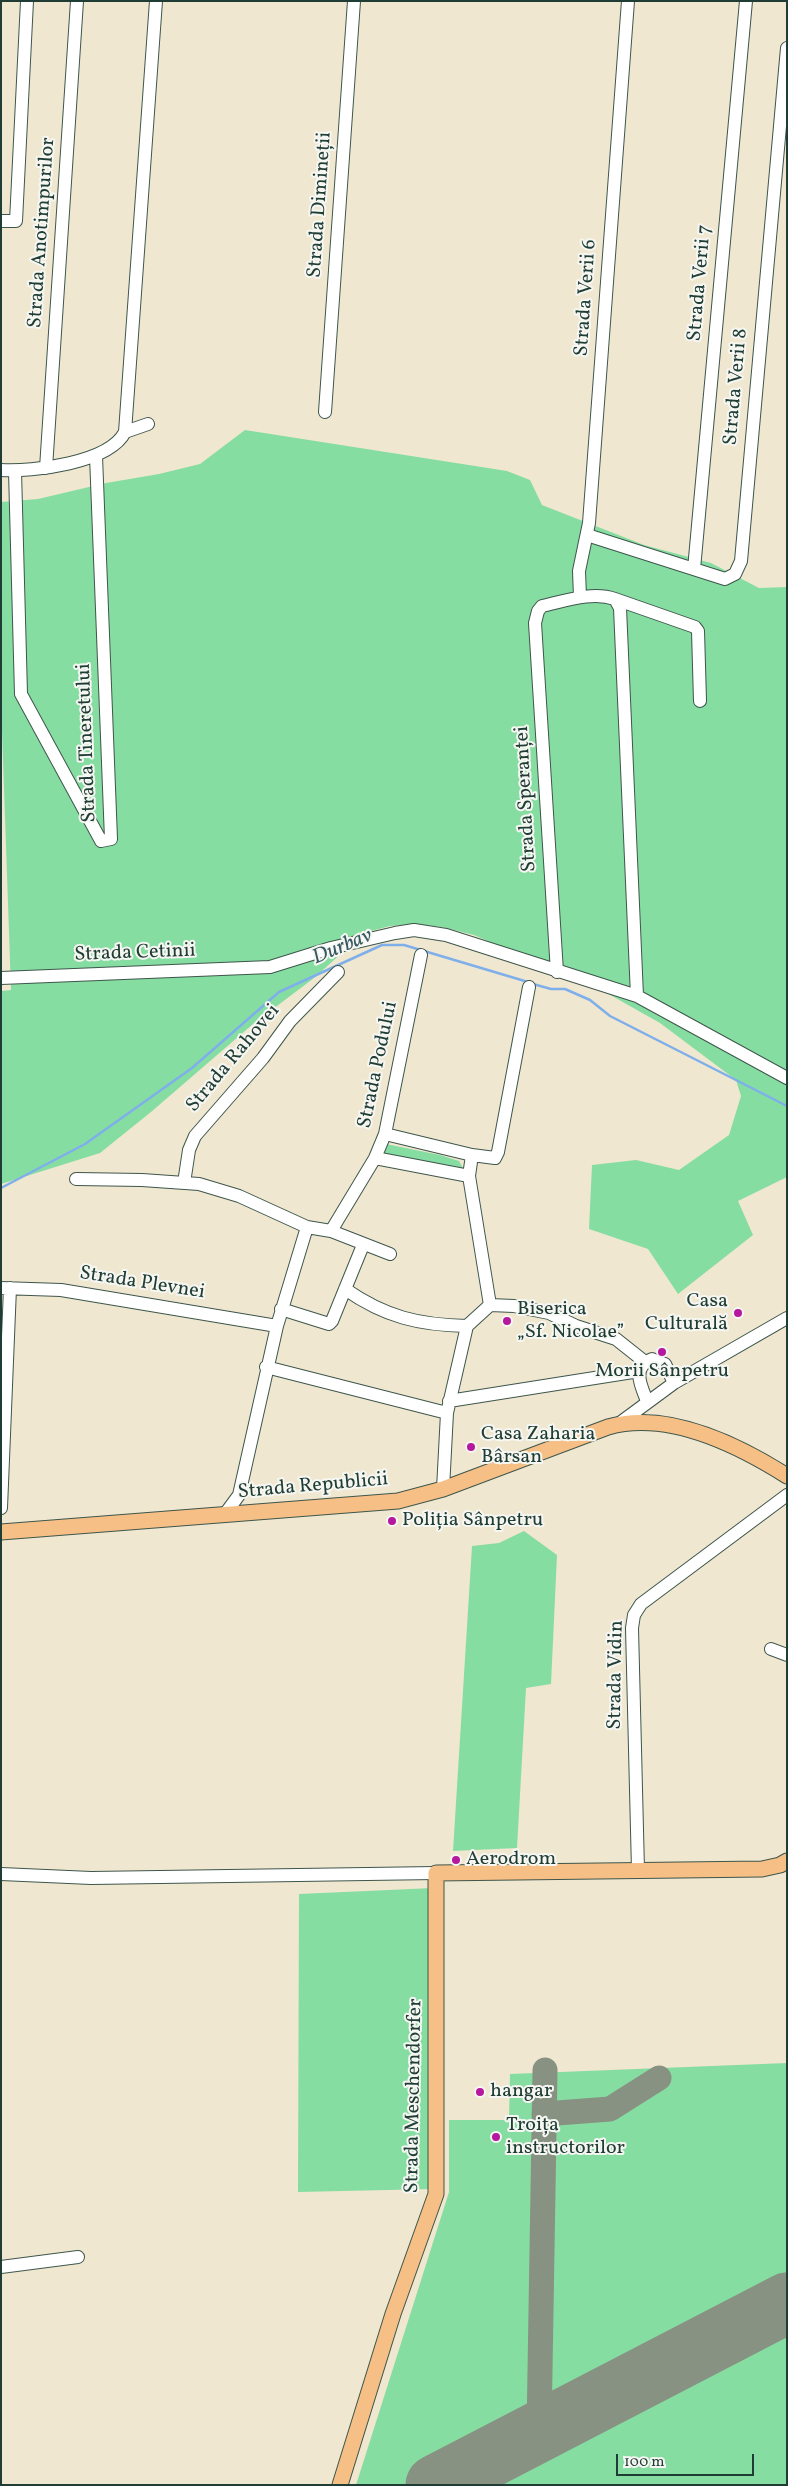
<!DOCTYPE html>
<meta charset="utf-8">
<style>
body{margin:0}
#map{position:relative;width:788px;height:2486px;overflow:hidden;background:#f0e7d0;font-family:Vollkorn,serif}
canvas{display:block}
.frame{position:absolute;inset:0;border:2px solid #1f3d34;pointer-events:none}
.scale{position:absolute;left:616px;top:2454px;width:138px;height:22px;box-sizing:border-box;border:2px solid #1f3d34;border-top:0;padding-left:6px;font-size:15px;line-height:18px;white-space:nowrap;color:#1f3d34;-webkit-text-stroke:4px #f6f6f2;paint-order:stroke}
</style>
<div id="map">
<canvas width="788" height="2486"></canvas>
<div class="frame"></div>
<div class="scale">100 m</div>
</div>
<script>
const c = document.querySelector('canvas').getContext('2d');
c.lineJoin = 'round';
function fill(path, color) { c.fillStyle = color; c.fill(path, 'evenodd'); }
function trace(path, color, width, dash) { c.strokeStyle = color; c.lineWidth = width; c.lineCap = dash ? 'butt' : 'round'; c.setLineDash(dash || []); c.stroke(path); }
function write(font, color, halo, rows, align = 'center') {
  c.font = font + ' Vollkorn,serif'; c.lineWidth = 4; c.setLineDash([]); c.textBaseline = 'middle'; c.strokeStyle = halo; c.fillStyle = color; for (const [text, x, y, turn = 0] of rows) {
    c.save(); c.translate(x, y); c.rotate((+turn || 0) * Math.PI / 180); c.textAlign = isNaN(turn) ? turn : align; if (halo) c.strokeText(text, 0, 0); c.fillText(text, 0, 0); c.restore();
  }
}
fill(new Path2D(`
 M 245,430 L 507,471 L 530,480 L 542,505 L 644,545 L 711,563 L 759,588 L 787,587 L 787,1177 L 738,1201 L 753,1235 L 678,1294 L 648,1249 L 589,1229 L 592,1165 L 636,1160 L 679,1170 L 729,1135 L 741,1096 L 736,1080 L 660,1023 L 605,992 L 474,935 L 442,927 L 415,924 L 390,926 L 364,933 L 314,978 L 253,1024 L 151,1112 L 100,1153 L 1,1184 L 1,991 L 11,990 L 1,702 L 1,502 L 38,499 L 106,483 L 159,474 L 200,464 Z
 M 386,1144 L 440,1155 L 459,1161 L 463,1168 L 455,1171 L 384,1159 L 380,1149 Z
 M 524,1531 L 557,1555 L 551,1684 L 526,1688 L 517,1848 L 453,1851 L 472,1546 L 499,1543 Z
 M 433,1888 L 433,2189 L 298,2192 L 299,1894 Z
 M 787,2063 L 787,2485 L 356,2485 L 449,2192 L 449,2120 L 509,2120 L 510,2074 Z`), '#86dda1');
trace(new Path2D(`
 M 533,984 L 551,989 L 565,989 L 590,1000 L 610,1016 L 787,1106
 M 1,1188 L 85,1144 L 192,1068 L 279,992 L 382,945 L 404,945 L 528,982`), '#7fafea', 2.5);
trace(new Path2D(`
 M 544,2114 L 610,2109 L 659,2078
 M 539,2431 L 545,2070`), '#889282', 25);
trace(new Path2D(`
 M 436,2485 L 787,2303`), '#889282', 61);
const minor = new Path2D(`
 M 1,221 L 16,221 L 27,1
 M 325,412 L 354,1
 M 125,432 L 156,1
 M 46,468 L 77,1
 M 1,470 C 33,472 109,463 125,432 L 148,424
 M 15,471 L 21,694 L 101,841 L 111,839 L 96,456
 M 587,535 L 725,579 L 735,574 L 741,561 L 787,48
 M 694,569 L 746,1
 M 580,597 L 579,571 L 589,523 L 628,1
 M 615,599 L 695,627 L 698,631 L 700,701
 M 557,972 L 535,623 L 538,611 L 542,606 C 565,601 592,591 615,599 L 620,608 L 637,996
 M 1,978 L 270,967 L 331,948 L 395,933 L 414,930 L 446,935 L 637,996 L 787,1078
 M 385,1134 L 472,1155 L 495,1158 L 498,1152 L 529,987
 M 472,1155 L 469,1176 L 490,1305
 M 375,1158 L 469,1176
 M 76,1179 L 142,1180 L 199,1184 L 239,1196 L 307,1227 L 331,1231 L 390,1254
 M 184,1183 L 189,1150 L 195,1136 L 263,1058 L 290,1021 L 338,972
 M 331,1231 L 375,1158 L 385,1134 L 421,955
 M 1,1288 L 61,1290 L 277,1326
 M 345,1289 C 385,1317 419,1325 467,1326
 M 281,1309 L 329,1324 L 332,1321 L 363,1245
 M 266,1367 L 447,1413
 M 449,1401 L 639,1371
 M 647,1401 C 641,1386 631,1367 652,1359 L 665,1364 L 674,1383
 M 617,1425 L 674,1383 L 787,1318
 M 443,1489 L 447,1413 L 467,1326 L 490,1305 L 514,1306 L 549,1313 L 576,1326 L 616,1339 L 645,1362
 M 1,1508 L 10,1288
 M 225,1514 L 239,1495 L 277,1326 L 307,1227
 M 771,1649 L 787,1655
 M 638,1870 L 632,1628 L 634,1615 L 641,1604 L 787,1495
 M 1,1874 L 91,1878 L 436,1873
 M 1,2267 L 78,2257`);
const major = new Path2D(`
 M 1,1532 L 398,1501 L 443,1489 L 608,1427 C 668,1410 738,1445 787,1476
 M 340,2485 L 393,2314 L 436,2194 L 436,1873 L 762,1869 L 780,1865 L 787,1861`);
trace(minor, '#3e564b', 14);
trace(major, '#3e564b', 17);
trace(minor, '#fff', 12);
trace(major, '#f5bf86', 15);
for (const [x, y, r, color] of [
 [738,1313,5,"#b5179e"],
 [507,1321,5,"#b5179e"],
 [662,1352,5,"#b5179e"],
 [471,1447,5,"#b5179e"],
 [392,1521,5,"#b5179e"],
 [456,1860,5,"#b5179e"],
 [480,2092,5,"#b5179e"],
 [496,2137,5,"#b5179e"]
]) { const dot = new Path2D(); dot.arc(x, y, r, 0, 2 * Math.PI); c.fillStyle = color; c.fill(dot); trace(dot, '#f6f6f2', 2); }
write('20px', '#1f3d34', '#f6f6f2', [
 ["Strada Dimineții",321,205,-86],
 ["Strada Anotimpurilor",43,233,-86],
 ["Strada Verii 7",701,283,-85],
 ["Strada Verii 6",587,298,-86],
 ["Strada Verii 8",737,387,-85],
 ["Strada Tineretului",88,743,-92],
 ["Strada Speranței",527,799,-93],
 ["Strada Cetinii",135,954,-2],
 ["Strada Rahovei",234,1059,-50],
 ["Strada Podului",379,1065,-78],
 ["Strada Plevnei",142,1284,9],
 ["Strada Republicii",313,1487,-5],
 ["Strada Vidin",617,1675,-89],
 ["Strada Meschendorfer",415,2096,-89]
]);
write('20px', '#1f3d34', '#f6f6f2', [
 ["Casa",728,1302,"right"],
 ["Culturală",728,1325,"right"],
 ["Biserica",517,1310],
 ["„Sf. Nicolae”",517,1333],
 ["Morii Sânpetru",662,1372,"center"],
 ["Casa Zaharia",481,1435],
 ["Bârsan",481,1458],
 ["Poliția Sânpetru",402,1521],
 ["Aerodrom",466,1860],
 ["hangar",490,2092],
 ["Troița",506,2126],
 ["instructorilor",506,2149]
], 'left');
write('italic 21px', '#375a62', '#f6f6f2', [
 ["Durbav",343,948,-23]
]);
</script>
